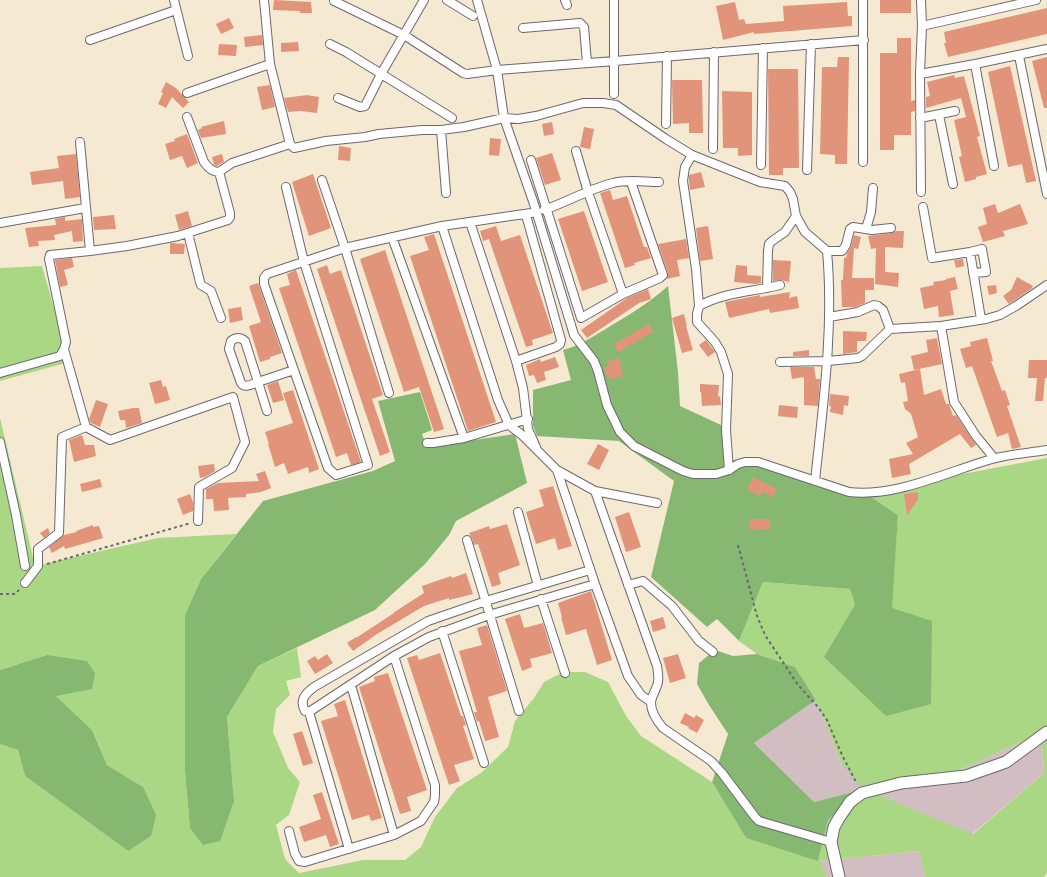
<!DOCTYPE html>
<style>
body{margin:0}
canvas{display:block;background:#f5e9d2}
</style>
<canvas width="1047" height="877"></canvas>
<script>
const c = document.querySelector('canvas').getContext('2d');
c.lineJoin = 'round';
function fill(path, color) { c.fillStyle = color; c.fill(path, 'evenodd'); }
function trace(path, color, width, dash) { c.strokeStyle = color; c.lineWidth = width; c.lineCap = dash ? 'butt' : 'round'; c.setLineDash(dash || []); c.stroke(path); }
fill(new Path2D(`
 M 816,700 L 842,765 L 944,777 L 1041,733 L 1044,773 L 972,834 L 864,789 L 814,802 L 754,743 Z
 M 920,851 L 925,877 L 828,877 L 818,861 Z`), '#d2bec2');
fill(new Path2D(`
 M 42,266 L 69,362 L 0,381 L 0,268 Z
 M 0,418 L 35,566 L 158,538 L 236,534 L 201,579 L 185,615 L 185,772 L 190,828 L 234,801 L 227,717 L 258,666 L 297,648 L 301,677 L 286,681 L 290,695 L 276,709 L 273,732 L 288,768 L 300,782 L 289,815 L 276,825 L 285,859 L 299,873 L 363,860 L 405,860 L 421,847 L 435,817 L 457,788 L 481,773 L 508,747 L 515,721 L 534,698 L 544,682 L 563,672 L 585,672 L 608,682 L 626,716 L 641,736 L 712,782 L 746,838 L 818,860 L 828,820 L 864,789 L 842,765 L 816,700 L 795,667 L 757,654 L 739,641 L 763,582 L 850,589 L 855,605 L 891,608 L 898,515 L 862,491 L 899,486 L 1047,458 L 1047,873 L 1044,877 L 925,877 L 919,851 L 819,861 L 828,877 L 0,877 L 0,744 L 18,750 L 25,776 L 128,851 L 143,787 L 107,765 L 92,730 L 56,696 L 47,655 L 0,670 ZM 1041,733 L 1044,773 L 973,834 L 865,789 L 944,777 Z`), '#a9d784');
fill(new Path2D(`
 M 668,286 L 678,372 L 680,406 L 721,425 L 727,460 L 766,460 L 862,491 L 898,515 L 892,608 L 932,621 L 931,704 L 886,716 L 824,657 L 855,605 L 850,589 L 763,582 L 739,641 L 717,619 L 707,627 L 651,577 L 674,481 L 619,441 L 537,436 L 533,425 L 533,390 L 571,380 L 563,350 C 579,346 590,338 604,330 C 627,316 648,304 668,286 Z
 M 420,392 L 432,430 L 422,434 L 427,447 L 515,434 L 527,483 L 456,521 L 449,535 L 425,564 L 375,610 L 258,666 L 227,717 L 234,801 L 220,841 L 203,845 L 190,828 L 185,772 L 185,615 L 201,579 L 263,501 L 373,471 L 395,461 L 378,401 Z
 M 715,650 L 733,656 L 757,654 L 795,667 L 816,700 L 754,743 L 814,802 L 864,789 L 828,820 L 818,861 L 746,838 L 712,782 L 728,734 L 709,705 L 697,684 L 699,663 Z
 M 47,655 L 87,661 L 95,673 L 92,689 L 56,696 L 92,730 L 107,765 L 143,787 L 156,815 L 151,836 L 128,851 L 25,776 L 18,750 L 0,744 L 0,670 Z`), '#86b872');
fill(new Path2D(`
 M 274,0 L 311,2 L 312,13 L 300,13 L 300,11 L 273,10 Z
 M 880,0 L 911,0 L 911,13 L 880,13 Z
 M 735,2 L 739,20 L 744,19 L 746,24 L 784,21 L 783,6 L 847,2 L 848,16 L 852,16 L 852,26 L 754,34 L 754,32 L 723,40 L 716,6 Z
 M 1047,8 L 1047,34 L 948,57 L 944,43 L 946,43 L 944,32 Z
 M 229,18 L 234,28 L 221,34 L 216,24 Z
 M 262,35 L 263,45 L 245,47 L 244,37 Z
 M 897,38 L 911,38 L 911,101 L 915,100 L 915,111 L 911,112 L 911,135 L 894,135 L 894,150 L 880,150 L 880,53 L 897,53 Z
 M 298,42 L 299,51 L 281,52 L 281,43 Z
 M 219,44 L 237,45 L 236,56 L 218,55 Z
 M 838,57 L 849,57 L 847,164 L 835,164 L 835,155 L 820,154 L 822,67 L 837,67 Z
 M 1047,57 L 1047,108 L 1044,108 L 1032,61 Z
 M 1010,66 L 1036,181 L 1026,183 L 1022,164 L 1008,167 L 988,72 Z
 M 768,69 L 798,69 L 799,168 L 783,168 L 783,175 L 769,175 Z
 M 954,75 L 955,78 L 964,76 L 980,136 L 977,137 L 987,174 L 976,177 L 976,179 L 965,182 L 959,157 L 962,156 L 954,120 L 966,117 L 961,98 L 926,108 L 926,97 L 930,96 L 927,82 Z
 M 672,80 L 702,80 L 703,133 L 689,133 L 689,123 L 673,124 Z
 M 166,82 L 176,88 L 189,102 L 183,108 L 172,97 L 166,108 L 158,104 L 163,93 L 161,92 Z
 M 270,85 L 275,107 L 262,110 L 257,87 Z
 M 722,91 L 752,92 L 752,155 L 738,156 L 738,148 L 723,148 Z
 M 307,95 L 319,97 L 317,113 L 301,111 L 288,112 L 284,98 Z
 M 224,121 L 226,134 L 201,138 L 198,130 L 202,128 L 201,127 Z
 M 552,122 L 554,134 L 544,136 L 542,124 Z
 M 584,127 L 594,129 L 590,149 L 580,147 Z
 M 187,134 L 198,163 L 187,168 L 182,156 L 170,160 L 165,144 L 175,141 L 174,139 Z
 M 490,138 L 501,139 L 499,156 L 489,155 Z
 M 339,146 L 351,148 L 350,161 L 338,160 Z
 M 552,153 L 561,180 L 545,185 L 536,158 Z
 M 76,154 L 80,197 L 65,199 L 63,181 L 32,185 L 30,172 L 59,168 L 57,156 Z
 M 222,154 L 224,162 L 217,166 L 214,165 L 212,157 Z
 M 701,172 L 705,187 L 690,190 L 689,181 L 689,175 Z
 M 313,174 L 331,228 L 309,236 L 292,182 Z
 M 610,190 L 613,200 L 627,196 L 644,247 L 647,247 L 651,258 L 634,263 L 635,265 L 625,268 L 600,193 Z
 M 995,204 L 998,213 L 1020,204 L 1028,224 L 1003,231 L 1005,236 L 983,242 L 978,227 L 987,224 L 983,208 Z
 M 188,211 L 192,226 L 179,230 L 175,215 Z
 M 584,211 L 608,282 L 582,291 L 558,219 Z
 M 114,215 L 116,229 L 94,230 L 93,217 Z
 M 65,217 L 65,221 L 82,219 L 83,241 L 73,242 L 72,231 L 54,235 L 55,240 L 38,241 L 39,246 L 29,247 L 25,228 L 56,225 L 55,219 Z
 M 496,226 L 501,241 L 520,235 L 553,333 L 532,340 L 533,345 L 526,347 L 489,239 L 483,241 L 480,231 Z
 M 708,226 L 713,259 L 700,261 L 696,228 Z
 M 896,231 L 904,231 L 903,248 L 885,247 L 885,272 L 899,273 L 898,287 L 875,284 L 876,248 L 871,249 L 868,236 L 892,233 Z
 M 434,234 L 496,422 L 468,431 L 410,256 L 429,250 L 424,237 Z
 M 854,235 L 861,237 L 858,249 L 854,248 L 852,278 L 874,278 L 874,290 L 865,290 L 865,303 L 856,307 L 842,307 L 841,280 L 843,280 L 844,258 L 846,258 L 847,253 L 851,247 Z
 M 686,239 L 689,258 L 677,260 L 680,276 L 667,279 L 668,273 L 658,244 Z
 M 170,243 L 185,244 L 184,254 L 170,254 Z
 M 385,250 L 444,429 L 434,432 L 419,387 L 404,392 L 360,259 Z
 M 72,258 L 74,267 L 64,270 L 68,285 L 60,287 L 55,260 Z
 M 963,259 L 964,266 L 956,268 L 954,260 Z
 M 773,260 L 791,261 L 789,282 L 781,280 L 773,281 Z
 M 327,265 L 330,274 L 341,270 L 383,395 L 372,399 L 390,452 L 380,456 L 317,269 Z
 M 736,265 L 747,266 L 747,275 L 761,276 L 761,283 L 756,284 L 734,282 Z
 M 296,270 L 361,462 L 351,465 L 347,453 L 336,457 L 279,288 L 290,285 L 287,274 Z
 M 955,277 L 958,289 L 950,291 L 954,315 L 939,317 L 938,306 L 924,309 L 920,288 L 934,285 L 933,282 L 946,280 L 946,279 Z
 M 1017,277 L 1033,286 L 1031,289 L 1009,304 L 1003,296 L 1011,290 Z
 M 258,283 L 282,353 L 270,357 L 270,359 L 260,362 L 249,326 L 261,322 L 249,286 Z
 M 996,285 L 997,293 L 989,295 L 987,286 Z
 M 648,289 L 651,299 L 639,303 L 587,338 L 581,330 L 627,298 Z
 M 790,292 L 789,298 L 797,296 L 799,308 L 770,313 L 769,309 L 729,318 L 725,302 L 760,295 L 760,297 Z
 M 241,307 L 243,320 L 230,323 L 228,309 Z
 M 684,314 L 687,326 L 686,326 L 693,350 L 682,353 L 672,318 Z
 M 649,324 L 653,332 L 618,352 L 614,344 Z
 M 843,331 L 867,332 L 866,341 L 857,341 L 857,352 L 843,354 Z
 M 937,338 L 942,364 L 914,370 L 911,356 L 928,352 L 926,340 Z
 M 987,338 L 993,361 L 991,361 L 1002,391 L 1005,390 L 1010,405 L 1007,406 L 1021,447 L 1012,449 L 1008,433 L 997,437 L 972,366 L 966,368 L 960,349 L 971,346 L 970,342 Z
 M 706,340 L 715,352 L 708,357 L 699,345 Z
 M 809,350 L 809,356 L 793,356 L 793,352 Z
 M 555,357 L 559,367 L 544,372 L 546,380 L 537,383 L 534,375 L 529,376 L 526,365 L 540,359 L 541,362 Z
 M 619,358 L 623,376 L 612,379 L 611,377 L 607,378 L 604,367 L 609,366 L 607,361 Z
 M 1029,360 L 1047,360 L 1047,378 L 1045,378 L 1043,401 L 1035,401 L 1037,378 L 1028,378 Z
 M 790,367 L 814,367 L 816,379 L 820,379 L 818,406 L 804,405 L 804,377 L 792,379 Z
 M 920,369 L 924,395 L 941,389 L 946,404 L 949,404 L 953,416 L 956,415 L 976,445 L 971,448 L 960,434 L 909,464 L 911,474 L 892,478 L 889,459 L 913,454 L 906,443 L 918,437 L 911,414 L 905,409 L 903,402 L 908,401 L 905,382 L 901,383 L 899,374 Z
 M 161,380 L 163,387 L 166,386 L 170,400 L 155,404 L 149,383 Z
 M 278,381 L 284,400 L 273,403 L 267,385 Z
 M 700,384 L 719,385 L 718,397 L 720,396 L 721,405 L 702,406 L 701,392 L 700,392 Z
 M 293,390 L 319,469 L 309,473 L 308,467 L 288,474 L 284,463 L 275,467 L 268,444 L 269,444 L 265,432 L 293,423 L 283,393 Z
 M 830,394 L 849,396 L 848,406 L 844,405 L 843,415 L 830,412 L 831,406 L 829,406 Z
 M 96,400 L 108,404 L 100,427 L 91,423 L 89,419 Z
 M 779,405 L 798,407 L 797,418 L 778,416 Z
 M 133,408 L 139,408 L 142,423 L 126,428 L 125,420 L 120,420 L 118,411 Z
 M 82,435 L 85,445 L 94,445 L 96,456 L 74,462 L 69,440 Z
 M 598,444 L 609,450 L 599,470 L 587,464 Z
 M 214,464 L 215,471 L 205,477 L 200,478 L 198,466 Z
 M 265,471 L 271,488 L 261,492 L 246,494 L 246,497 L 228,498 L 229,510 L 214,511 L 213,499 L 206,499 L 206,489 L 218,483 L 259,481 L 256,474 Z
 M 753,477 L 777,489 L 773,497 L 762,492 L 760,496 L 747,490 Z
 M 100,479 L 102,487 L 82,492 L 80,484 Z
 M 553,486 L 572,546 L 558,550 L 555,538 L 536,544 L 526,512 L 544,506 L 539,490 Z
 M 918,492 L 918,500 L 907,515 L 904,494 Z
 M 190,494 L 193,502 L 193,511 L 183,515 L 177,499 Z
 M 629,512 L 641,547 L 626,552 L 615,517 Z
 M 750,519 L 770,519 L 770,529 L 750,530 Z
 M 507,524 L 520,565 L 498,573 L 501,584 L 492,587 L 478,544 L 474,545 L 472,538 L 469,533 L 489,526 L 490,529 Z
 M 93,525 L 93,527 L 99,526 L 103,538 L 65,549 L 64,546 L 52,553 L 49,547 L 64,535 L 77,532 L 76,531 Z
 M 48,528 L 50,533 L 44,538 L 40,533 Z
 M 466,573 L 473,594 L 449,600 L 449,598 L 424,606 L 377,634 L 353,651 L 347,643 L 356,637 L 356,638 L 394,613 L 393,613 L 424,593 L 422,586 L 451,576 L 452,578 Z
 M 591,591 L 612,660 L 597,665 L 586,629 L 566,635 L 561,617 L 562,617 L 558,603 Z
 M 520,614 L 524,628 L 543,623 L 552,653 L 530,659 L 532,667 L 522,671 L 505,619 Z
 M 663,617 L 666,628 L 653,632 L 650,621 Z
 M 487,625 L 507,691 L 488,697 L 499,737 L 485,741 L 479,721 L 477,722 L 474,712 L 477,712 L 459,651 L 482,645 L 477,628 Z
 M 440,653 L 461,716 L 463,716 L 466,725 L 463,726 L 474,759 L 454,765 L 460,781 L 449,785 L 407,658 L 417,655 L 419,660 Z
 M 327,654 L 333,663 L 315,674 L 307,661 L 315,656 L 318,660 Z
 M 678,654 L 686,678 L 670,683 L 663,658 Z
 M 388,673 L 427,790 L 407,797 L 411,811 L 400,814 L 359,687 L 375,681 L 374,677 Z
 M 345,700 L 382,818 L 371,821 L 369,815 L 352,820 L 321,721 L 338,716 L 334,704 Z
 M 685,713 L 694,718 L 696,715 L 704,720 L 697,733 L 688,728 L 689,727 L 680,723 Z
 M 302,731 L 313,763 L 303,766 L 293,734 Z
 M 322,792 L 339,844 L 330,847 L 326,835 L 304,842 L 299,827 L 321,819 L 313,795 Z`), '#e2947b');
const street = new Path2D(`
 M 174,0 L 188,56
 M 264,0 L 270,64 L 290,144 L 294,148 L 326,141 L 365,137 L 379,134 L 422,130 L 441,130 L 464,127 L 504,118 L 518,119 L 536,116 L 583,103 L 603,103 L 616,105 L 666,139 L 692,155 L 760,182 L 785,186 L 790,192 L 793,199 L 796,216 L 805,232 L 827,251 C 834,328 823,405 815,481
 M 447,0 L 473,16
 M 477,0 L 497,70 L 504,118 L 534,204 L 574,335 L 594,361 L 598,371 L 607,405 L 620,432 L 634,446 L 683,471 L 693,474 L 716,474 L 729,470 L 738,464 L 745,462 L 758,462 L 849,492 C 898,497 946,472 992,459 C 1010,454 1029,453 1047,450
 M 565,0 L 567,5
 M 614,0 L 614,94
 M 334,1 L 404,35 L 463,73 L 467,74 L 497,70 L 615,61 L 864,40
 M 922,26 L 1036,0
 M 523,28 L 580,23 L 584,27 L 587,63
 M 90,40 L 176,10
 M 330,44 L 346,52 L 452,118
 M 1019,56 L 1047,194
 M 975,64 L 994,166
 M 920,74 L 975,64 L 1047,49
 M 187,93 L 270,64
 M 338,98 L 360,107 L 365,106 L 381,74 L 424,0
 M 939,115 L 953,184
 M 187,117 L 204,162 C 208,168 212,172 219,172
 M 920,118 L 955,111
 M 666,124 L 667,56
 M 441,130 L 446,193
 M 80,142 L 90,251
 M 713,149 L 714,52
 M 576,151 L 588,192 L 623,294
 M 692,155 L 685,167 L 683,181 L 696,269 L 699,306 L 697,314 L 697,322 L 715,342 L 721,352 L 728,374 L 726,430 L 729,470
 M 531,160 L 581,318 L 623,294 L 660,278 L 663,275 L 631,182
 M 863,162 L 863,0
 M 761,165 L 763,48
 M 807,170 L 811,44
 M 286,187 L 304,262 L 368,465 L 336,475 L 328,468 L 264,284 L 264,278 L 267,274 L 345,248 L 322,180
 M 921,192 L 920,74 L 922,26 L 921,0
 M 923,207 L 932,258 L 970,252 L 982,249 L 986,272 L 973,273
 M 544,210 C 567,202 589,189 613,183 C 627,179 645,182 659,182
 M 470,222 L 516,361 L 523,388 L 528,429 L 536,447
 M 0,223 L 85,208
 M 442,226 L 498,400 L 509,425 L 522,435 L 557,470 L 595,491 L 657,503
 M 866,229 L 871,212 L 873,188
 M 188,233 L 200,282 L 201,285 L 211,291 L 221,318
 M 392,237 L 464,438
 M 827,251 L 842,251 L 846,245 L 850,229 L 853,227 L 872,230 L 891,228
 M 970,252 L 981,319
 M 767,288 L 768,251 L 769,244 L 772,241 L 785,232 L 796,216
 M 699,306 C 724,292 752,292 780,285
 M 829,317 L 858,312 L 874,305 L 878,306 L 883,310 L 890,329
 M 941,326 L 954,402 L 976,436 L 994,458
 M 516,361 L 556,347 L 560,344 L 561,340 L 526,215
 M 780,362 L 828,361 L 858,358 L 862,356 L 890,329 L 941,326 L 986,319 L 1000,315 L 1016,306 L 1047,285
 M 0,373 L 60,356 L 64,349 L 66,342 L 49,259 L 50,255 L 90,251 L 127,246 L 178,236 L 228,220 L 230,217 L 230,213 L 219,172 L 232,163 L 290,144
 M 389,393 L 345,248 L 442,226 L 531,213
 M 267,411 L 258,382 C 252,384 245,389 241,383 L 229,349 L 231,341 C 236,337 240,337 245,341 L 258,382 L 294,370
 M 86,427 L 110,440 L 233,397 L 245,442 L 232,468 L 199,487 L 198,521
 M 0,442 L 16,515 L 25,566
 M 427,443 L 433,443 L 464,438 L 528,419
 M 557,470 L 595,584 L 628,676 L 641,695 L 651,702
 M 595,491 L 657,666 C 658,672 659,677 658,682 C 657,689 651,696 651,703 C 651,713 657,721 663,728 L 711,761 L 722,773 L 755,817 L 759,821 L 831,842
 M 518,512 L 538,586
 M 467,540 L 519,711
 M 590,570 L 486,601 L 428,621 L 314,687 C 305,694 299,700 305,711 L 309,712 L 394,656 L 429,637 L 489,615 L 595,584
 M 25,583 L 38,566 L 38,549 L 59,533 L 62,437 L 86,427 L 64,349
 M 628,585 L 643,581 L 672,606 L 699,641 L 713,652
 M 541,599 L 565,673
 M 442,631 L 484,763
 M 351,685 L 394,835
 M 309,712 L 349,849
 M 289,831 L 295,854 L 299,861 L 305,862 L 394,835 L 421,821 L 434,802 L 435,795 L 435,785 L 394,656`);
const secondary = new Path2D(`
 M 839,877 L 831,842 L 834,827 L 839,818 L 850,802 L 862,793 L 901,783 L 966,776 L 1006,762 L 1047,732`);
trace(street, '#6c6870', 10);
trace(secondary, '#6c6870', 13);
trace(new Path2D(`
 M 738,545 L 757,616 L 765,635 L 798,685 L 818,707 L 827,720 L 842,755 L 857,784
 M 47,564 L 191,523
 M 0,594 L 15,594 L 19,590`), '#6c6870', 2, [3, 3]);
trace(street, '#fff', 8);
trace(secondary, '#fff', 11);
</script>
